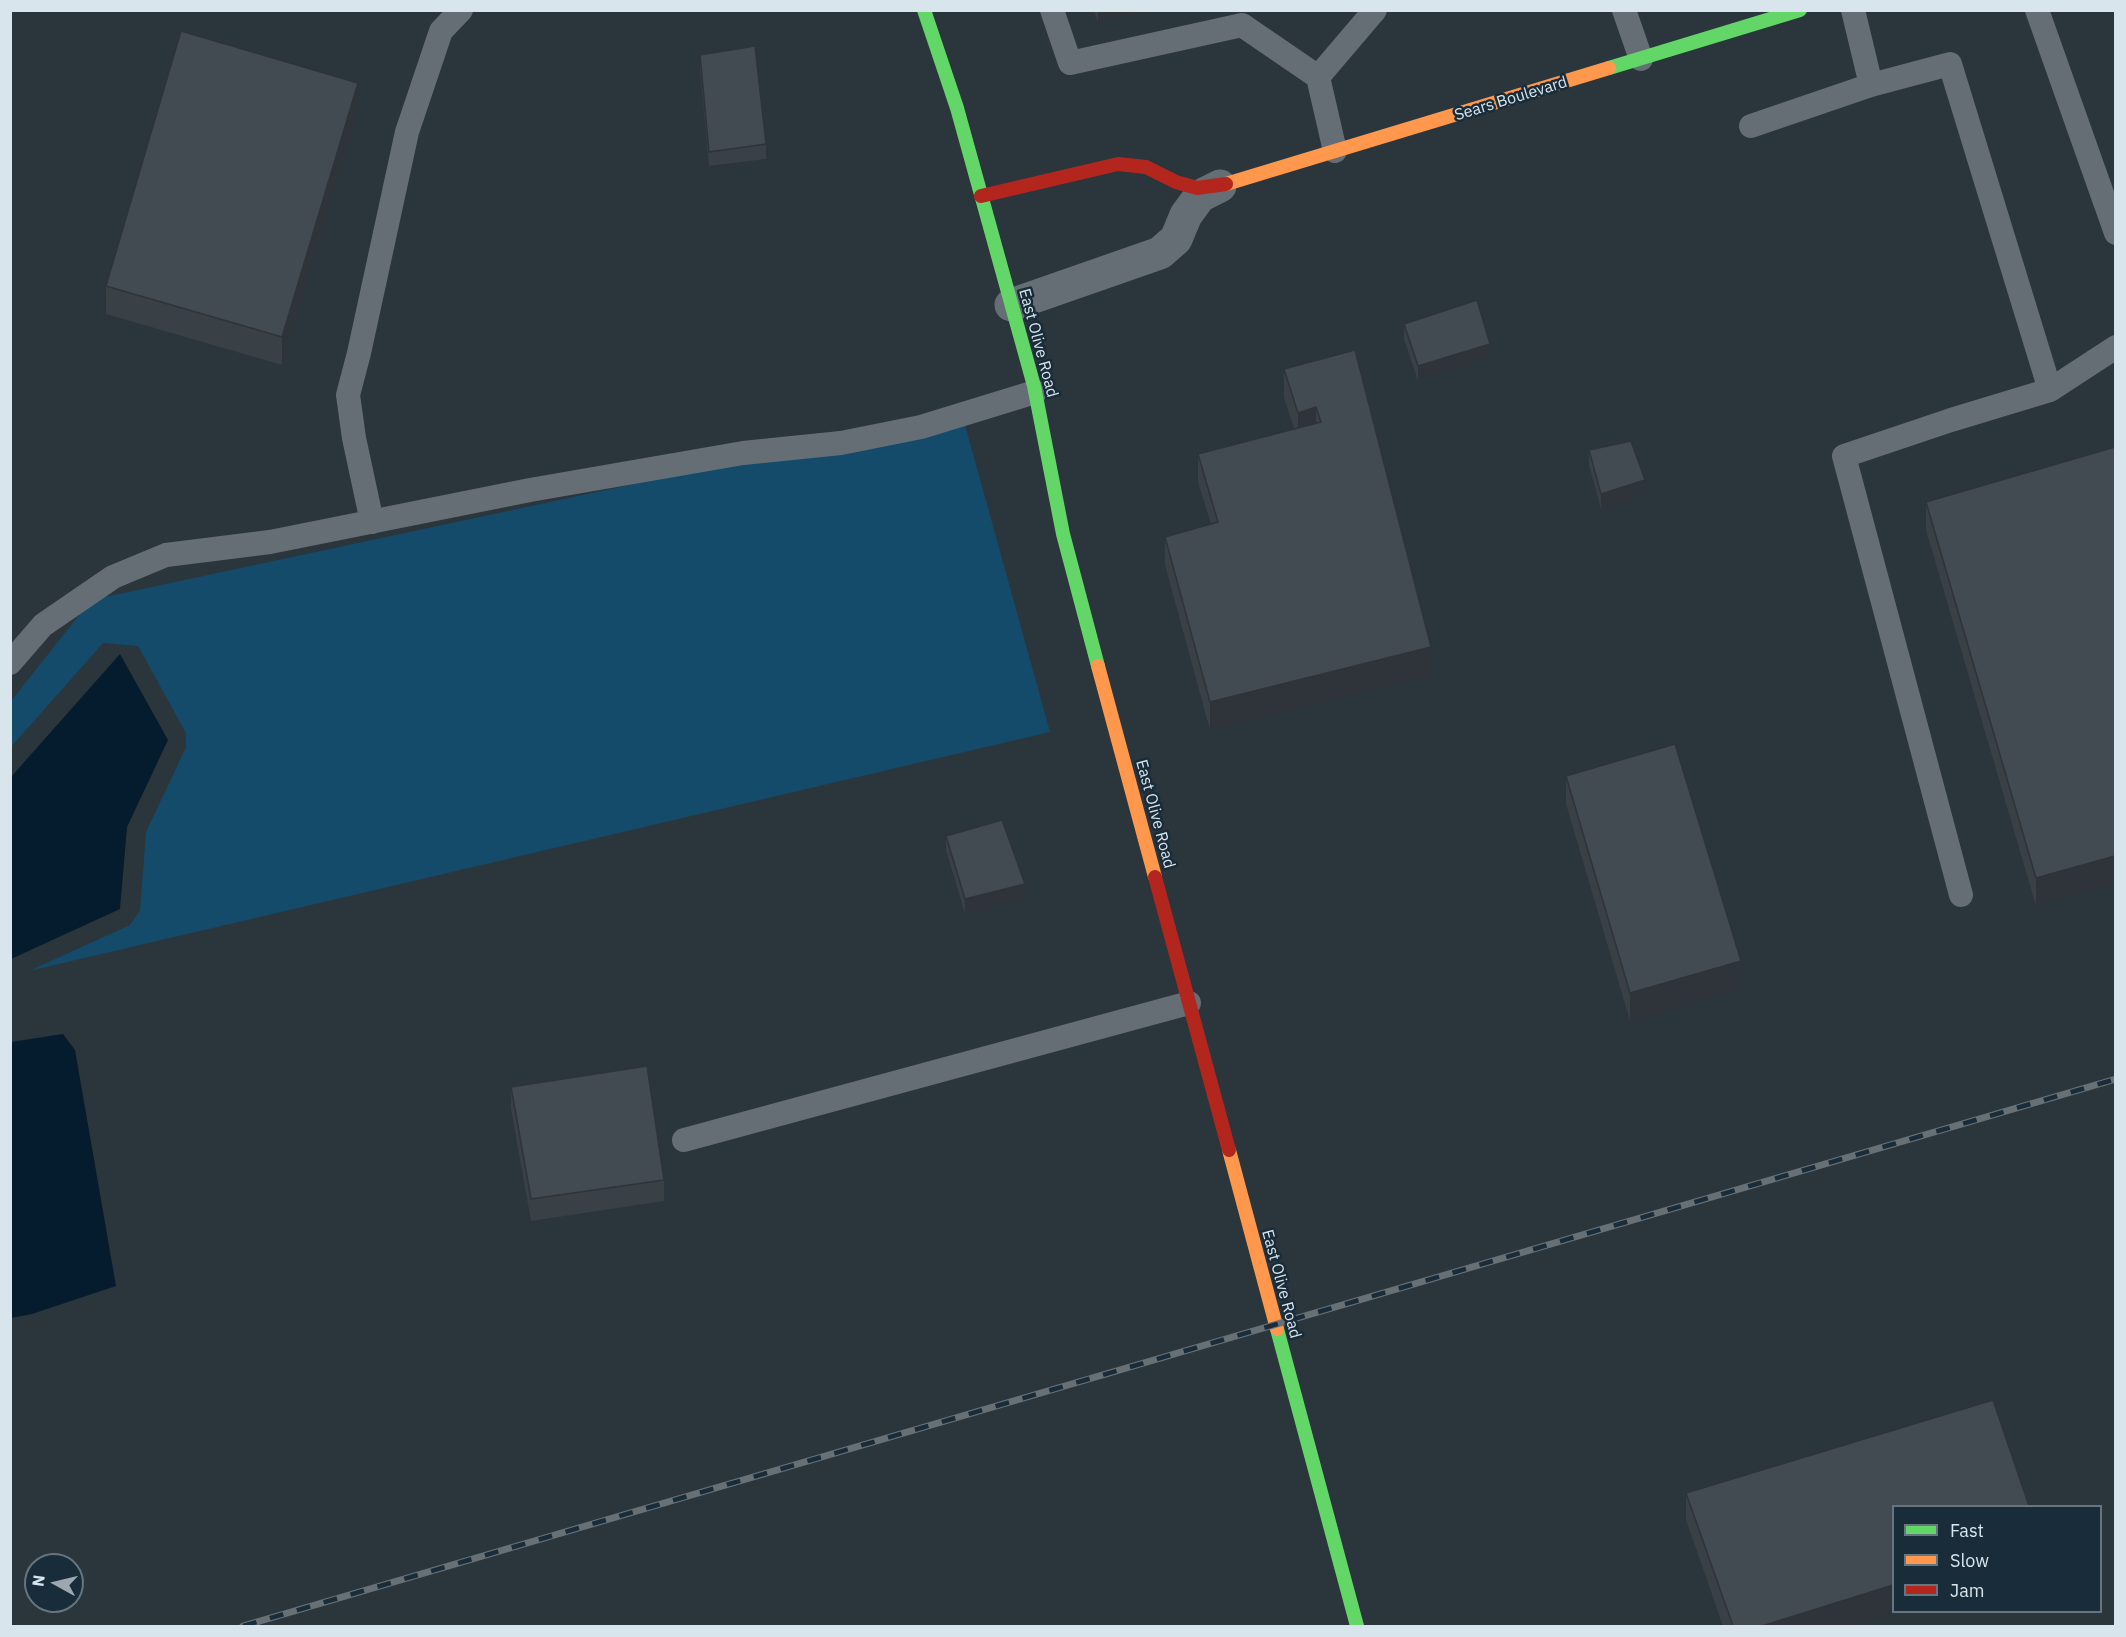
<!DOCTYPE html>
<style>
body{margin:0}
#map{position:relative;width:2126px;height:1637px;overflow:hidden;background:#2b353c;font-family:"IBM Plex Sans",sans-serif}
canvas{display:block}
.frame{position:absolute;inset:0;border:12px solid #d9e5ed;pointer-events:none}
.legend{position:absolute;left:1892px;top:1505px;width:210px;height:108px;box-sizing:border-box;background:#192c39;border:2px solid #667681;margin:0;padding:8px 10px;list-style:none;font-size:18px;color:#d9e5ed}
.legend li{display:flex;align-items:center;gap:12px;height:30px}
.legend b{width:30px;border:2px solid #667681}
.north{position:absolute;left:24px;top:1553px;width:60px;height:60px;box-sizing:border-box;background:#192c39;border:2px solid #667681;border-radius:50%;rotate:278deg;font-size:16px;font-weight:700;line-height:24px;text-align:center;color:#d9e5ed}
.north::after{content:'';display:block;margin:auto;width:21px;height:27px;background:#9ca7af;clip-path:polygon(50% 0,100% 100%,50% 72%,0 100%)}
</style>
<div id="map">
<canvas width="2126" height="1637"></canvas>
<div class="frame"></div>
<ul class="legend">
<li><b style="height:8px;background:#63d668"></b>Fast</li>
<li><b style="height:8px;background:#ff974d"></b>Slow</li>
<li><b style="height:8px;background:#b3261e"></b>Jam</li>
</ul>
<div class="north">N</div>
</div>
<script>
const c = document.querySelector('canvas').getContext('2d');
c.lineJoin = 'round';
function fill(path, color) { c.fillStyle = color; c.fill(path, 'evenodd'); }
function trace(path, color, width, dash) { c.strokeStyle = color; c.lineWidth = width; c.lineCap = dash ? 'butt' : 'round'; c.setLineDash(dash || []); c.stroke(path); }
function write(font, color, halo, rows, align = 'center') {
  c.font = font + ' "IBM Plex Sans",sans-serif'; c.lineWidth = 5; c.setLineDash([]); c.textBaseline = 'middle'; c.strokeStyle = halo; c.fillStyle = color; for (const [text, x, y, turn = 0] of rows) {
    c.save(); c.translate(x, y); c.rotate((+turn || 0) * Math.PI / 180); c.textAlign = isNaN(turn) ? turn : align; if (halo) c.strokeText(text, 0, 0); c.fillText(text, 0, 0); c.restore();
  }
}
fill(new Path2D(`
 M 962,414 L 1050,732 L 29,971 L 130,925 L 140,911 L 146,832 L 186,747 L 186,733 L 138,646 L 103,643 L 11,747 L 11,701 L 91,600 Z`), '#144b6a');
fill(new Path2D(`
 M 120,654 L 168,740 L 127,827 L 120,909 L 11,959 L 11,777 Z
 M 63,1034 L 75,1050 L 116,1286 L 32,1314 L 11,1318 L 11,1042 Z`), '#041c2e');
trace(new Path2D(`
 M 1052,10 L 1070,63 L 1242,25 L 1318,77 L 1335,151
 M 1624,10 L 1641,59
 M 1853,10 L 1871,85
 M 2037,10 L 2116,233
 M 1318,77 L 1375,10
 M 1751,126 L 1871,85 L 1950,64 L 2050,390
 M 372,522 L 354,438 L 348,395 L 359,353 L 407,132 L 441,31 L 461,10
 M 10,663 L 43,625 L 113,577 L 166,555 L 270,542 L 530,490 L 743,453 L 841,443 L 921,427 L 1035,392
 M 1961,895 L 1844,456 L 1951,420 L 2050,390 L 2116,347
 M 684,1140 L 1189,1003`), '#656e74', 24);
trace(new Path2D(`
 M 1011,305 L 1160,253 L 1176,239 L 1186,215 L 1200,196 L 1220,186`), '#656e74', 33);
trace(new Path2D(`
 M 924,10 L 957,108 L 1034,386 L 1063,534 L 1098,666
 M 1609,68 L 1800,10
 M 1277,1329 L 1357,1626`), '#63d668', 14);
trace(new Path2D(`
 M 1226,184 L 1609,68
 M 1098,666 L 1155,877
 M 1229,1150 L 1277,1329`), '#ff974d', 14);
trace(new Path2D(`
 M 981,196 L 1118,164 L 1146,167 L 1176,182 L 1197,188 L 1226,184
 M 1155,877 L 1229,1150`), '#b3261e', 14);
const rail = new Path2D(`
 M 243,1626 L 2116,1079`);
trace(rail, '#677075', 7);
trace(rail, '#192c39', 4.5, [14]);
fill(new Path2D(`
 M 1094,10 L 1154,10 L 1098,23 Z
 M 700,55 L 766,144 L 766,159 L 709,166 L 700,70 Z
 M 358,111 L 282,365 L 106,314 L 106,286 Z
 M 1404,324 L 1490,358 L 1418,381 L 1404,339 Z
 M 1355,350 L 1431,675 L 1210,730 L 1165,565 L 1165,537 L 1211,524 L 1198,482 L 1198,454 L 1294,429 L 1284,397 L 1284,369 Z
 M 2115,447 L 2036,906 L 1926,530 L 1926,502 Z
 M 1589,450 L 1645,495 L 1601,509 L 1589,465 Z
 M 1566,776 L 1741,989 L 1630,1021 L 1566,804 Z
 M 946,836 L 1025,899 L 965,914 L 946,850 Z
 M 511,1087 L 664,1180 L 664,1201 L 531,1221 L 511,1109 Z
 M 1686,1493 L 1851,1626 L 1723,1626 L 1686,1520 Z`), '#394046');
fill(new Path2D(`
 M 1098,10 L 1154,10 L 1098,23 Z
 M 358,83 L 358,111 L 282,365 L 282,337 Z
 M 1490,344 L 1490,358 L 1418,381 L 1418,366 Z
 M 1316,407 L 1316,435 L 1298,441 L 1298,413 Z
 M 1645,480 L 1645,495 L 1601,509 L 1601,494 Z
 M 1431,647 L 1431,675 L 1210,730 L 1210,702 Z
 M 2115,856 L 2115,884 L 2036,906 L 2036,878 Z
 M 1025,884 L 1025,899 L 965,914 L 965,899 Z
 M 1741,961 L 1741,989 L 1630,1021 L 1630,993 Z
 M 1893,1585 L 1893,1611 L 1899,1611 L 1851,1626 L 1762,1626 Z`), '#2e3439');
const building = new Path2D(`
 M 181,31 L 358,83 L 282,337 L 106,286 Z
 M 755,46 L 766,144 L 709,152 L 700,55 Z
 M 1477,300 L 1490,344 L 1418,366 L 1404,324 Z
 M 1355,350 L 1431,647 L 1210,702 L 1165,537 L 1218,522 L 1198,454 L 1321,422 L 1316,407 L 1298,413 L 1284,369 Z
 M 1631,441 L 1645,480 L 1601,494 L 1589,450 Z
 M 2115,447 L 2115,856 L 2036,878 L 1926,502 Z
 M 1675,744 L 1741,961 L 1630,993 L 1566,776 Z
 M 1002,820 L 1025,884 L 965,899 L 946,836 Z
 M 647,1066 L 664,1180 L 531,1199 L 511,1087 Z
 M 1993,1400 L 2029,1506 L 1893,1506 L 1893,1585 L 1762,1626 L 1733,1626 L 1686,1493 Z`);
fill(building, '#424b51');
trace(building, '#2e3439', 1.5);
write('16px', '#d9e5ed', '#192c39', [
 ["Sears Boulevard",1511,99,-17],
 ["East Olive Road",1038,343,75],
 ["East Olive Road",1155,814,75],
 ["East Olive Road",1281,1284,75]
]);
</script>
